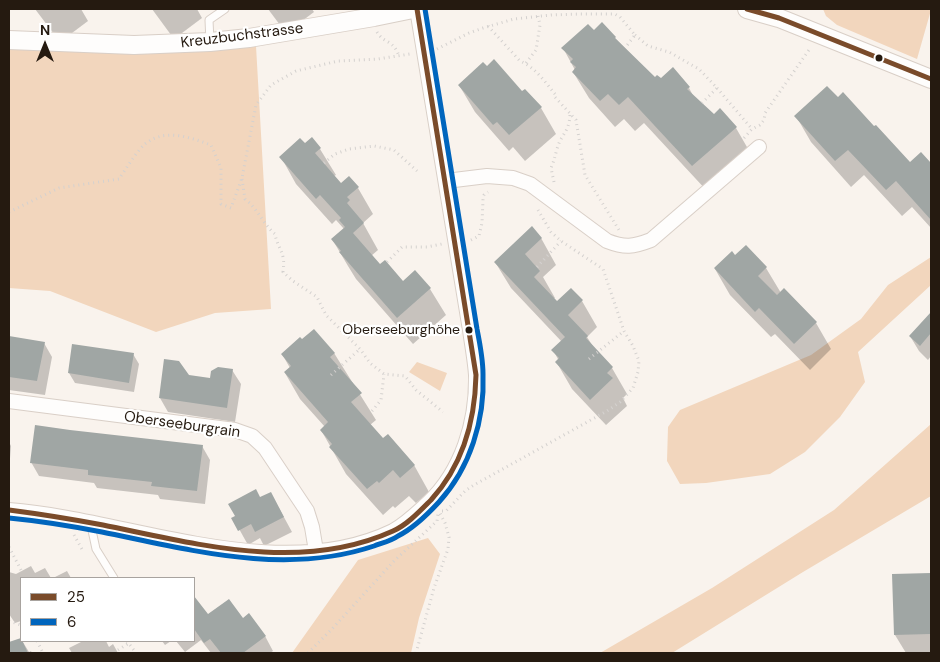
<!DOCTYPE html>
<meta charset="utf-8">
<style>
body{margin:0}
#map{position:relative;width:940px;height:662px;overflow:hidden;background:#f9f3ed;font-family:"DM Sans",sans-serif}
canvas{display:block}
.frame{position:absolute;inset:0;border:10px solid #251a10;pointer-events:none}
.legend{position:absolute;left:20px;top:577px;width:175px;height:65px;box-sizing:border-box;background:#fff;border:1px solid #a8a39f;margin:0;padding:6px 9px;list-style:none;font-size:15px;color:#251a10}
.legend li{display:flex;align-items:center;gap:10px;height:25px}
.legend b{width:25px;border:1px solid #a8a39f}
.north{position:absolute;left:20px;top:20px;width:50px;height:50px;-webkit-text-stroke:4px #fff;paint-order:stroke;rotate:0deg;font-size:14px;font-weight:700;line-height:20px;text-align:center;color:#251a10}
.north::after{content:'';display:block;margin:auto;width:18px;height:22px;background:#251a10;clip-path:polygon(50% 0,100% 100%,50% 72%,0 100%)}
</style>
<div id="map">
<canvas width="940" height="662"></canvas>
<div class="frame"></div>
<ul class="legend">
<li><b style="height:6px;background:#7a4b2a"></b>25</li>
<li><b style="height:6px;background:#0065bd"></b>6</li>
</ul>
<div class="north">N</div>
</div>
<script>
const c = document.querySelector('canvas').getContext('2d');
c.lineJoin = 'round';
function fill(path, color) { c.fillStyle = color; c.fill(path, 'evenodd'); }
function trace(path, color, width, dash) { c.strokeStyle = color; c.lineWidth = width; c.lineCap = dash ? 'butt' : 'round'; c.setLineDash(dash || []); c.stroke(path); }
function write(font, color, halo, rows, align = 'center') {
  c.font = font + ' "DM Sans",sans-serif'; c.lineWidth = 4.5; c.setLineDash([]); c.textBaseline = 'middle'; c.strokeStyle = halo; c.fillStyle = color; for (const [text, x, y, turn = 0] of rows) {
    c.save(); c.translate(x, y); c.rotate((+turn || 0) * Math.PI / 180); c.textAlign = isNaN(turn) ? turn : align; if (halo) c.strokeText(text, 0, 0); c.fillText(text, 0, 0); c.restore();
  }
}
fill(new Path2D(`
 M 823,9 L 931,9 L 931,10 L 917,59 L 837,25 L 826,16 Z
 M 256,46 L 271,309 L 215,313 L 156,332 L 50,291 L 9,288 L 9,49 L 144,53 Z
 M 931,257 L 931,285 L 858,352 L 865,382 L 840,417 L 805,452 L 770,474 L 706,483 L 680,484 L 667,461 L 668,427 L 680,410 L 811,355 L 861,319 L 888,285 Z
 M 417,362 L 447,373 L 440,391 L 409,372 Z
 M 931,424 L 931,496 L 803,572 L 672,653 L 600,653 L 712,588 L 834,510 Z
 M 428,538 L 440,554 L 419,618 L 411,653 L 292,653 L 358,560 Z`), '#f2d6bd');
fill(new Path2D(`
 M 35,9 L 81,9 L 88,21 L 60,42 Z
 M 152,9 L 197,9 L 202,18 L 174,39 Z
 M 268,9 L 312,9 L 314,12 L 286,33 Z
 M 594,32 L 615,38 L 655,79 L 661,80 L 673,69 L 689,88 L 695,99 L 714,116 L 720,110 L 736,128 L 751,154 L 708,192 L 644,123 L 635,131 L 624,119 L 615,127 L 589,98 L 573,72 L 575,70 L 563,48 Z
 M 459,85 L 522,93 L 541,108 L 556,134 L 525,161 L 513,147 L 509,151 L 475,112 Z
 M 796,116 L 910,163 L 921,154 L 931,165 L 931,228 L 912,207 L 902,216 L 864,175 L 851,187 L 811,142 Z
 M 305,145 L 320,149 L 336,175 L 334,176 L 341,185 L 358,188 L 373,214 L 363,223 L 378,250 L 371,256 L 380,266 L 403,282 L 415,272 L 430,289 L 446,315 L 413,344 L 356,279 L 348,266 L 332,239 L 344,229 L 336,220 L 332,224 L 296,184 L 281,157 Z
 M 541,238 L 556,265 L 543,277 L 555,298 L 553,299 L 557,303 L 582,301 L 597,327 L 587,337 L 594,348 L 612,368 L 627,394 L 623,398 L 627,406 L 606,425 L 572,389 L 557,363 L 559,361 L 553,350 L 562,342 L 511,288 L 495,262 Z
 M 735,257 L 766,268 L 781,293 L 816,323 L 831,349 L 810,370 L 775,334 L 771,337 L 730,295 L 715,269 Z
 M 931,313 L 931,356 L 928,360 L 919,351 L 910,336 Z
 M 9,337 L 44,343 L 52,357 L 45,395 L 9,390 Z
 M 334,353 L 376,420 L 370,425 L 383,440 L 414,465 L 429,492 L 416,503 L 409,496 L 395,508 L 393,506 L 383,515 L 346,474 L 321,430 L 325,427 L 300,399 L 285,373 L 290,368 L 282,354 Z
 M 133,354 L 139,364 L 134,392 L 75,383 L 69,373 Z
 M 232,370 L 241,384 L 235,422 L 168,412 L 160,398 L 189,376 L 211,379 Z
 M 9,442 L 11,446 L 9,471 Z
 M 202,446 L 210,460 L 205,504 L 160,499 L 158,495 L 97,488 L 94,483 L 39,476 L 31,462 Z
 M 260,499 L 279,508 L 292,532 L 264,546 L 260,538 L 248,545 L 233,518 Z
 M 31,566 L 35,573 L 45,568 L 51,578 L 21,578 L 21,621 L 15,623 L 9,614 L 9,572 L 16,574 Z
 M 67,571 L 71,578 L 53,578 Z
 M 931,574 L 931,653 L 906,653 L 895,635 L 893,575 Z
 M 194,598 L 208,616 L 243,620 L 265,636 L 273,651 L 270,653 L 211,653 L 201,640 L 185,652 L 176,641 L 194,641 Z
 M 21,639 L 29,652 L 31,651 L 32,653 L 9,653 L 9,644 Z
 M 83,641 L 106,641 L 109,647 L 113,644 L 118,653 L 72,653 L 69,648 Z
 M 162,641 L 171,641 L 165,645 Z`), '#0003');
fill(new Path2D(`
 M 602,22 L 616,37 L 615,38 L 655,77 L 657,75 L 661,78 L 673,67 L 690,87 L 687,89 L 714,114 L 720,108 L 737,127 L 692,166 L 628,97 L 619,105 L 608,94 L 600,101 L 572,72 L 576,67 L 570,62 L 573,59 L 561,48 L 588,24 L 594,30 Z
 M 494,59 L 522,91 L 525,89 L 542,107 L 509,135 L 497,122 L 493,125 L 458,85 L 483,62 L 487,66 Z
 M 827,86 L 838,97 L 843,92 L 874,126 L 876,125 L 910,162 L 921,152 L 931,163 L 931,220 L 896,181 L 886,190 L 848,150 L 835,161 L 794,116 Z
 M 312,137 L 321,148 L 315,153 L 341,183 L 349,176 L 359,187 L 347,197 L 350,200 L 347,203 L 364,223 L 353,233 L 380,264 L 385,260 L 403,281 L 415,270 L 431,288 L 397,318 L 339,252 L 341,251 L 331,239 L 345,227 L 339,220 L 341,218 L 320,195 L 316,199 L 279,157 L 300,138 L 305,143 Z
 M 532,226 L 542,238 L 525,254 L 540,271 L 534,277 L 557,301 L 571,288 L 583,300 L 568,315 L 588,336 L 586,338 L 613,367 L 607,373 L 613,378 L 590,400 L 555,362 L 559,358 L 551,350 L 565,337 L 494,262 Z
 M 746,245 L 767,267 L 758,276 L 777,295 L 784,288 L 817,322 L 794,344 L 759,308 L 755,312 L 714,268 L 732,251 L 735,255 Z
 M 931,312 L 931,333 L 920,346 L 909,336 Z
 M 314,329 L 335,353 L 330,357 L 362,393 L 351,402 L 383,438 L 388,434 L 415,465 L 400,478 L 393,470 L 379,483 L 377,481 L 367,489 L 329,447 L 332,444 L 320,430 L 328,422 L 284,372 L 291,366 L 281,354 L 300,337 L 302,339 Z
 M 9,336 L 45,342 L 37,381 L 9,377 Z
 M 72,344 L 134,353 L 129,383 L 68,373 Z
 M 164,359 L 179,361 L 189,375 L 210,378 L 211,371 L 218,367 L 233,369 L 227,408 L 159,398 Z
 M 35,425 L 70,430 L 203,445 L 197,491 L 151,486 L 152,482 L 88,475 L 88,470 L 30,463 Z
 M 256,489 L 260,497 L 271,492 L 284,517 L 255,532 L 251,524 L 238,531 L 231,518 L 235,516 L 228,504 Z
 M 931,573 L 931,634 L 894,635 L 892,574 Z
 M 194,596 L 208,614 L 229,599 L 243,618 L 249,613 L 266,636 L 243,653 L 221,653 L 210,639 L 204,643 L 194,629 Z
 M 21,638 L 28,653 L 9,653 L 9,642 Z`), '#a0a6a4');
const service = new Path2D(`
 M 210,42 L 209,20 L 225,9
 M 90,521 L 96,549 L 114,578`);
const minor = new Path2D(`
 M 446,181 L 487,176 L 513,178 L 530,184 L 607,241 C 625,248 633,247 651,240 L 759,147
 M 9,401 L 235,430 L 252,436 L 265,448 L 307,511 L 312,527 L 316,551
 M 9,510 C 129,519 277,587 393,531 C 406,524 417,513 428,503 C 462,471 477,422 476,375 C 475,360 472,345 470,330 L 417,9`);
const tertiary = new Path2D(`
 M 747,9 L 779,18 L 931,79
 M 9,40 L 134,45 L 210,42 L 249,38 L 374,17 L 413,9`);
trace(service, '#d9cfc7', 9);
trace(minor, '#d9cfc7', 16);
trace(tertiary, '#d9cfc7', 20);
trace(new Path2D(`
 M 488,26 L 520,61 C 535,67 545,82 555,94 L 554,96 L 576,120 L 585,175 L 619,230
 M 377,32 C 384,44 393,39 399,56
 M 635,35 L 648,46 L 669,52 L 690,64 L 699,69 L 717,88 L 702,103
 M 437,49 L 469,33 L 483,28 L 514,19 L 551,15 L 580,14 L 615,14 L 620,17 L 635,35 L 625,48
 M 526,63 L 536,50 L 540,25 L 538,16
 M 717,88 L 752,129
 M 744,138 L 752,129 L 760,125 L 764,120 L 765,113 L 811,47
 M 324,163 L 335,154 L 349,149 L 374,146 L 394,150 L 417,171
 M 242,179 L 245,199 C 258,209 263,224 275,234 C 278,250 286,252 283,272 L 293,281 L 317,297 L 326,315 L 360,349 L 370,363 L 384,374 L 405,376 L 416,390 L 443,412
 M 554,182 L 551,168 C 554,161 555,156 557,149 C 561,134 569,133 570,115
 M 9,212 L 59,188 L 119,179 C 126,169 136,152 145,144 C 165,128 189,137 211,145 L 221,168 L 221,204 L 231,208 L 242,178 L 256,105 L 271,85 L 296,71 L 338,61 L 378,59 L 410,54
 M 471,240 L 479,236 L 482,223 L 483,200 L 484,195 L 488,192
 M 387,262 L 402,247 L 427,247 L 442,244
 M 537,267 L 561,241
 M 589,359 L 624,331
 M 331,375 L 360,349
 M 372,411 L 381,400 L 384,374
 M 442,511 L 446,511 L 465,491 L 474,485 L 607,411 L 620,402 L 633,388 L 638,372 L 639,361 L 633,346 L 624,331 L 603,269 L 561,241 L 551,232 L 538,210
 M 74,535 L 83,551
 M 9,547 L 21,570
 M 9,621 L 21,625
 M 37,641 L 43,653
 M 127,641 L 136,653
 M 118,650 L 129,643
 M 308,653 L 332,629 L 394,561 L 437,521 L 438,514
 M 416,653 L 434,588 L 448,549 L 449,537 L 445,523 L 439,511`), '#d4d1cf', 3, [1, 4]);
trace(service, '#fefdfc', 7);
trace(minor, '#fefdfc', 14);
trace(tertiary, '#fefdfc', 18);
trace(new Path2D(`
 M 747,9 L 779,18 L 931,79
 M 9,510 C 40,514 71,519 103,525 C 197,544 300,573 393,531 C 407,525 420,511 431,500 C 463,465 475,422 476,375 L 417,9`), '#7a4b2a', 5);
trace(new Path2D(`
 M 9,518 C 40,521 71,526 102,532 C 191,550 285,576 374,546 C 382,543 391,541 398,536 C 414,528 427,515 439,502 C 470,468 485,420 483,374 C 483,359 480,344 477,329 L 425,9`), '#0065bd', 5);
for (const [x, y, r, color] of [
 [879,58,4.5,"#251a10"],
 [469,330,4.5,"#251a10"]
]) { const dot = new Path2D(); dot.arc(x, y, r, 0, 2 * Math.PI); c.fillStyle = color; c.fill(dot); trace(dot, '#fff', 2); }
write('14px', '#251a10', '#fff', [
 ["Oberseeburghöhe",460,330]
], 'right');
write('15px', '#251a10', '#fff', [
 ["Kreuzbuchstrasse",242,36,-7],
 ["Oberseeburgrain",182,425,8]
]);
</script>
